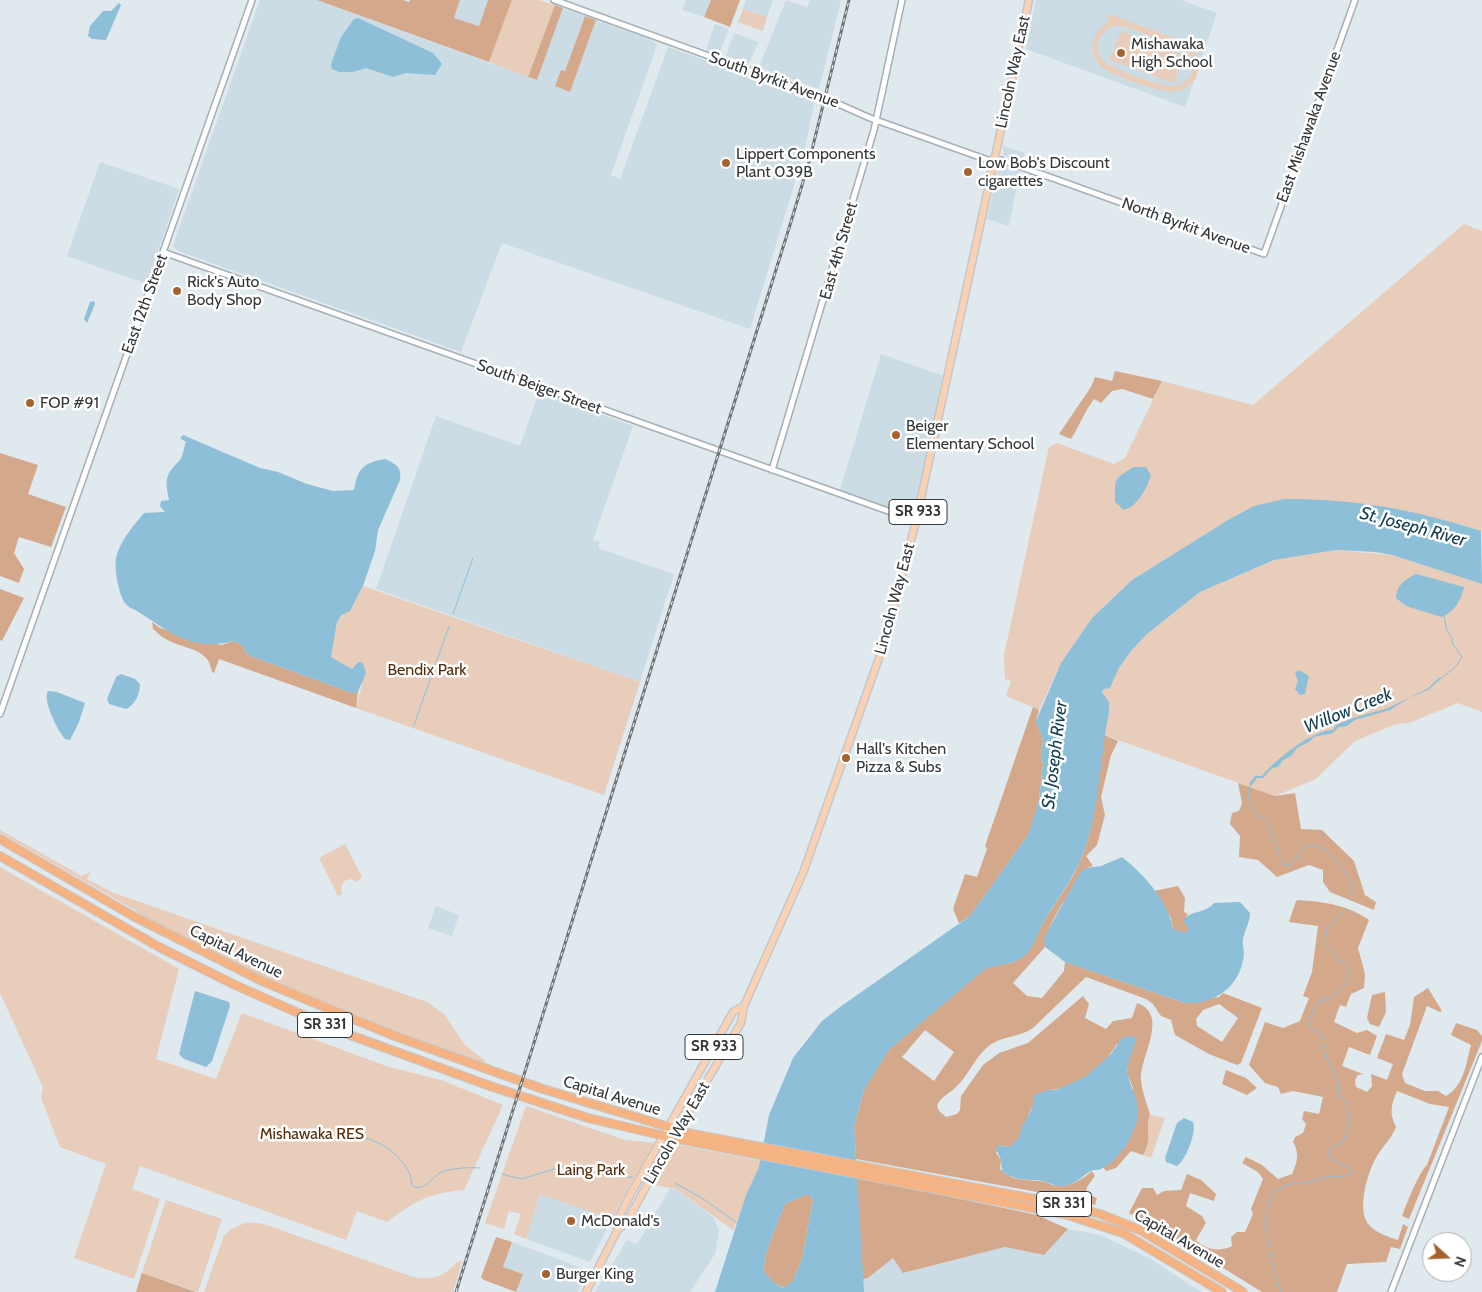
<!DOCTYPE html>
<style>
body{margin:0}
#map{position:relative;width:1482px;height:1292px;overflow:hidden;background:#dfe9ee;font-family:Cabin,sans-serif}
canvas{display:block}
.north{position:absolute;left:1422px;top:1232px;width:50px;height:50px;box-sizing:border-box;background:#fff;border:1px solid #adafb0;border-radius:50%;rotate:110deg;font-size:14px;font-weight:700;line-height:20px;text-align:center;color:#333739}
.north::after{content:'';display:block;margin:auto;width:18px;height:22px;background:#a4632e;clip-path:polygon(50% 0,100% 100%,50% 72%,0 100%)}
</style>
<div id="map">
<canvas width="1482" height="1292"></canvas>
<div class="north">N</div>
</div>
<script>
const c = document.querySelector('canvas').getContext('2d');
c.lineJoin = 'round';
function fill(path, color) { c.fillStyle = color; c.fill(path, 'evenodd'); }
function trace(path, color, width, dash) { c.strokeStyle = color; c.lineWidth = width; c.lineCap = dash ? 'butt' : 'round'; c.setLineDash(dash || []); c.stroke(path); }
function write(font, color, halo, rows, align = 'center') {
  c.font = font + ' Cabin,sans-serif'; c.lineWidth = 5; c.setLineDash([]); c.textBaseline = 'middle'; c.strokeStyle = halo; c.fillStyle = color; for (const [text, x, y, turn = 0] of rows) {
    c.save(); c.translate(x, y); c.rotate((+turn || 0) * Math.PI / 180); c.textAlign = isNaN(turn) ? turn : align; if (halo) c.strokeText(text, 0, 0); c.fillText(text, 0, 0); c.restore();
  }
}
fill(new Path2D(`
 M 260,0 L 317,0 L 537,80 L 563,8 L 585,16 L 565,71 L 561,70 L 555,86 L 570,92 L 596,20 L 650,39 L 657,45 L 611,175 L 620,179 L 668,47 L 815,100 L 804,153 L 750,329 L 502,243 L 461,352 L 178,251 L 173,246 L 176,237 Z
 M 460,0 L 488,0 L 479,26 L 454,18 Z
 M 686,0 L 711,0 L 704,17 L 682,10 Z
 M 746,0 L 773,0 L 767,17 L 743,9 Z
 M 786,0 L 807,7 L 810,0 L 841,0 L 819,89 L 759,67 Z
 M 1036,0 L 1181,0 L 1217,13 L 1185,107 L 1026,49 Z
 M 715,24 L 729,29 L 719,54 L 706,49 Z
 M 734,33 L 759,42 L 749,63 L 726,56 Z
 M 1003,146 L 1025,153 L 1022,162 L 1003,155 Z
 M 100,162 L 179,189 L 147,284 L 67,256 Z
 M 1003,165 L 1020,171 L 1009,226 L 987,219 L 999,166 Z
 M 881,354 L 947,377 L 916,521 L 839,493 Z
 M 539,392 L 633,426 L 593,540 L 600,542 L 598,548 L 674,574 L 640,682 L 376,589 L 436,416 L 520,446 Z
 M 436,906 L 459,915 L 452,936 L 428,928 Z
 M 670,1188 L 676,1189 L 713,1217 L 719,1230 L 715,1254 L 690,1292 L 595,1292 L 627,1240 L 636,1244 L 640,1240 Z
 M 540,1194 L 612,1219 L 590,1262 L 526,1239 Z
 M 1068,1229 L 1100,1235 L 1149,1258 L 1201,1292 L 864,1292 L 863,1279 L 868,1278 L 893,1257 L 904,1273 L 1005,1247 L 1044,1255 Z
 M 512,1242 L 585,1269 L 587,1271 L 578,1292 L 516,1292 L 523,1274 L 503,1267 Z`), '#ccdce5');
fill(new Path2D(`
 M 512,0 L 538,0 L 555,5 L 528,77 L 489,62 Z
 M 743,9 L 767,17 L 763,31 L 738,22 Z
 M 1109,14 L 1202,48 L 1200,53 L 1194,51 C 1198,59 1200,68 1196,77 C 1192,85 1184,91 1175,92 C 1162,93 1113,76 1103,68 C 1085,54 1092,30 1110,21 L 1107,20 ZM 1115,26 L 1126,27 L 1183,48 C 1190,54 1195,62 1192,72 C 1189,79 1183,85 1175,86 C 1164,88 1111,69 1104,61 C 1091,48 1100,30 1115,26 Z
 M 1121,31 L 1184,55 L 1174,83 L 1110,60 Z
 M 1464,224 L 1482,231 L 1482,532 L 1456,523 L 1228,520 L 1132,580 L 1092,618 L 1061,663 L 1039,710 L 1006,696 L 1011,681 L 1005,679 L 1004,655 L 1049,447 L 1057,443 L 1114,464 L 1125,458 L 1162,381 L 1253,405 Z
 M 1336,550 L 1392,555 L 1482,584 L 1482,712 L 1458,703 L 1409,723 L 1396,724 L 1355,741 L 1316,779 L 1275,796 L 1104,735 L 1109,713 L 1102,693 L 1104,689 L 1110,688 L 1119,668 L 1131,651 L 1147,634 L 1200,592 L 1274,560 Z
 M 363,586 L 640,682 L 604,795 L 356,708 L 362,684 L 357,663 L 352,669 L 331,657 L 337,622 L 356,600 Z
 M 0,830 L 82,876 L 92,871 L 86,879 L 114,893 L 427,1002 L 445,1015 L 464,1044 L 485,1061 L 484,1063 C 399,1037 317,1003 237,965 C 202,948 164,932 133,909 L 0,833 Z
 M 345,844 L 362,877 L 357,882 L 351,879 L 344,881 L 341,887 L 342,894 L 338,896 L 319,858 Z
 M 0,867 L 179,969 L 156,1059 L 216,1079 L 242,1013 L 389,1067 L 441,1080 L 503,1105 L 464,1190 C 426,1194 417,1200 387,1222 L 357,1211 L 346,1240 L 140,1166 L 132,1189 L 160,1199 L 134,1279 L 74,1258 L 106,1164 L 60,1147 L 41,1098 L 43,1087 L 0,993 Z
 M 526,1106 L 625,1140 L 685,1146 L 762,1161 L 733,1230 L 676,1189 L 633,1181 L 612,1219 L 540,1194 L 526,1239 L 514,1234 L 521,1214 L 509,1211 L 504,1229 L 485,1223 Z
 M 1150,1115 L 1165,1118 L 1151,1158 L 1143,1155 C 1154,1137 1144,1129 1150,1115 Z
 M 166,1200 L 222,1219 L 198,1292 L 142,1273 Z
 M 247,1222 L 264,1224 L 413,1277 C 432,1281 446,1276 458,1261 L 462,1262 L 453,1292 L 204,1292 L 224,1236 L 230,1230 Z`), '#e8cdba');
fill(new Path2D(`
 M 317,0 L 403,0 L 409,2 L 410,0 L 460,0 L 454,18 L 479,26 L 488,0 L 512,0 L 489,62 Z
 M 711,0 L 740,0 L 730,27 L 704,17 Z
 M 555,5 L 563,8 L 537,80 L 528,77 Z
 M 585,16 L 596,20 L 570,92 L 555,86 L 561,70 L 565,71 Z
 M 1115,371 L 1162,381 L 1153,399 L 1122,389 L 1112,391 L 1101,403 L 1094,399 C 1084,412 1080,425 1071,439 L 1059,434 L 1091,387 L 1095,377 L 1112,381 Z
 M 0,453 L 38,465 L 28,494 L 66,507 L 51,547 L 19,537 L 14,553 L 24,569 L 19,583 L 0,576 Z
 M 0,589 L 24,598 L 2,641 L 0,640 Z
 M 152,622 L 160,628 L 221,645 L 234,641 L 242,645 L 248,655 L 352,693 L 358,692 L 356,708 L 219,659 L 214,673 L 212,672 C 209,647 184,650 166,639 C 161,637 157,632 153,629 Z
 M 1033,707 L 1039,710 L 1036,721 L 1043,740 L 1041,757 L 1043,764 L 1039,800 L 1034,819 L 1028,835 L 970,916 L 959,923 L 953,909 L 965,874 L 977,877 L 987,849 L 985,846 Z
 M 1104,735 L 1118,741 L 1111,755 L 1101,797 L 1105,815 L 1097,845 L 1086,856 L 1093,866 L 1086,868 C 1075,886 1043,927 1045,947 L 1013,983 L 1027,996 L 1042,998 L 1064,971 L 1065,962 L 1185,1003 L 1219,997 L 1223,993 L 1262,1008 L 1241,1063 L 1237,1065 L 1209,1054 L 1175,1035 L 1171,1020 L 1161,1016 L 1153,1004 L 1146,999 L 1086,977 L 1033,1028 C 1020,1037 1003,1036 990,1045 C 975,1056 969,1075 956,1087 C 949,1094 941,1096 937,1106 L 939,1111 L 946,1117 L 957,1114 L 960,1110 L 961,1096 L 983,1065 L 999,1053 L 1028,1043 L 1083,996 L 1089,1004 L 1085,1018 L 1106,1029 L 1113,1021 L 1132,1018 L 1137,1003 C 1170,1015 1140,1055 1141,1080 C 1142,1092 1147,1103 1150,1115 C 1144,1130 1154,1137 1143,1155 L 1131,1151 L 1116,1168 L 1106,1171 L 1103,1167 L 1126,1146 L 1133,1088 L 1128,1075 L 1128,1063 L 1136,1037 L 1116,1045 C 1105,1067 1071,1091 1047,1090 L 1031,1109 L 1020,1137 L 1009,1147 L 999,1145 L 996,1153 L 1001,1160 L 1000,1169 C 1014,1182 1022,1179 1039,1181 C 1046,1181 1051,1186 1058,1186 C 1071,1187 1083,1179 1092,1171 L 1095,1176 L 1087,1187 L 1086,1193 L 1097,1198 L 1095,1205 L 1059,1196 L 856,1159 L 854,1126 L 864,1090 L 878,1067 L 889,1050 L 984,969 C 996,964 1008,966 1020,959 C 1032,951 1036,937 1042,925 C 1054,903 1072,882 1081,859 C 1097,821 1098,775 1104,735 ZM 1219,1004 L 1238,1018 L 1222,1042 L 1197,1026 L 1196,1019 L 1203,1010 ZM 925,1030 L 954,1052 L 934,1081 L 902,1057 Z
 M 1238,783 L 1275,796 L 1295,793 L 1301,829 L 1322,830 L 1354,861 L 1365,895 L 1376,902 L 1374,910 L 1330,892 L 1323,882 L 1323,870 L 1309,865 L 1277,877 L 1258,860 L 1239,857 L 1240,836 L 1230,824 L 1232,813 L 1239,811 L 1242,803 Z
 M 1178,886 L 1185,898 L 1184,912 L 1188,914 L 1184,920 L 1189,930 L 1185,933 L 1173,930 L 1171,918 L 1154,891 Z
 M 1299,900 C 1324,902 1348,905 1369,920 L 1358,948 L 1365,974 L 1364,988 L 1351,994 L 1346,1007 L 1340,1005 L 1334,1022 L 1357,1033 L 1367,1030 L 1377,1036 L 1370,1055 L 1349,1047 L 1342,1066 L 1363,1074 L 1358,1075 L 1355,1080 L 1356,1087 L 1367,1092 L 1372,1086 L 1371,1074 L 1387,1080 L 1393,1064 L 1377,1058 L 1386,1034 L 1404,1040 L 1410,1025 L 1414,997 L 1428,988 L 1442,1011 L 1440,1012 L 1427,1006 L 1402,1074 L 1405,1083 L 1425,1091 L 1438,1091 L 1446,1096 C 1464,1086 1466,1064 1471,1045 L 1451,1035 L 1456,1023 L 1477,1030 L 1482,1036 L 1482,1041 L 1409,1219 L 1402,1216 C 1406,1205 1419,1172 1427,1165 L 1449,1107 L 1430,1104 L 1397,1091 C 1391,1105 1389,1113 1396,1127 C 1390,1141 1384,1144 1377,1156 C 1368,1171 1355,1212 1370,1226 C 1377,1233 1388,1237 1398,1240 L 1403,1224 L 1408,1227 L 1400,1249 L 1391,1247 L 1386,1262 L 1347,1264 L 1337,1292 L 1262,1292 L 1170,1235 L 1129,1213 L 1142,1188 L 1153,1188 L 1157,1195 L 1164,1191 L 1181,1190 L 1187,1174 L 1201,1180 L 1216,1194 L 1214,1201 L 1190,1193 L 1186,1206 L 1202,1216 L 1206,1223 L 1196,1240 C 1205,1250 1220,1252 1232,1246 L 1231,1237 L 1237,1232 L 1245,1232 L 1253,1214 L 1251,1209 L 1263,1179 L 1258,1172 L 1242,1163 L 1246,1157 L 1262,1165 L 1278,1179 L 1292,1174 C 1297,1162 1300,1154 1293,1142 L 1295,1137 L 1303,1133 L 1306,1124 L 1302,1119 L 1304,1111 L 1319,1114 L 1323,1097 L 1293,1091 L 1281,1094 L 1278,1087 L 1265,1083 L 1249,1065 L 1265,1022 L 1283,1028 L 1300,1021 L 1309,998 L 1303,996 L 1312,972 L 1318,926 L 1289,922 L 1296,901 Z
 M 1385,992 L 1386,1012 L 1379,1027 L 1370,1024 L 1367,1018 L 1372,995 Z
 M 1226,1070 L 1246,1078 L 1257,1088 L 1247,1095 L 1222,1084 Z
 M 856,1177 L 1037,1215 L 1068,1229 L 1044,1255 L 1005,1247 L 903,1273 L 893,1258 L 868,1278 L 863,1279 Z
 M 805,1195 L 810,1195 L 813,1201 L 802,1259 L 793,1281 L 784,1288 L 773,1282 L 763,1270 L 767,1250 L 785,1204 Z
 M 496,1237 L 512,1242 L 503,1267 L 523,1274 L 516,1292 L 484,1280 L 481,1277 Z
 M 142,1272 L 142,1273 L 196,1292 L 136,1292 Z`), '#d4a98b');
fill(new Path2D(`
 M 119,3 L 121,5 L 106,40 L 92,39 L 88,36 L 90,26 L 103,11 L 111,11 Z
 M 358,18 L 433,53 L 442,64 L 435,75 L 406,73 L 393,77 L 366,68 L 353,72 L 339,72 L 332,69 L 331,64 L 341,37 L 354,19 Z
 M 94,301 L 95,304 L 87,323 L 84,319 L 90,302 Z
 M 183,435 L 260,468 L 278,472 L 307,484 L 333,491 L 354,490 C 358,468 363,463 385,459 C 396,464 402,467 400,480 L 378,530 L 375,551 L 363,586 L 350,611 L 342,615 L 337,622 L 331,657 L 352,669 L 358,662 L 363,663 L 366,673 L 358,692 L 352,693 L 248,655 L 242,645 L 234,641 C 191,652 170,632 137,611 C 134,609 129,608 127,605 C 119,599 114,568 116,558 C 120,541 133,526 144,513 L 165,512 L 160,506 L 161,501 L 169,500 C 165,480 165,475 179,461 C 183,457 184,447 186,442 L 180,438 Z
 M 1134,467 L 1146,467 L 1151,475 C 1147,488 1138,506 1124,510 L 1115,502 C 1115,479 1113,479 1134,467 Z
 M 1284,499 C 1356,499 1412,509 1481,531 L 1482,584 L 1392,555 L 1375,552 L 1336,550 L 1274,560 L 1200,592 L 1147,634 L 1131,651 L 1119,668 L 1110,688 L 1104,689 L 1102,692 L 1109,702 L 1109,713 C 1099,760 1100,814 1081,859 C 1071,882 1054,903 1042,925 C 1036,937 1032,952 1020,959 C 1008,966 996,964 984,970 L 889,1050 L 864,1090 L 854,1126 L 864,1292 L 715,1292 L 746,1195 L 759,1167 L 769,1115 L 793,1058 L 822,1021 L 840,1007 L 970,916 L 1028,835 L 1039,800 L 1043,764 L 1041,757 L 1043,740 L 1036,721 L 1061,663 L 1092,618 L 1132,580 L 1228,520 L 1254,506 ZM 805,1195 L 810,1195 L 813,1201 L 802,1259 L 793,1281 L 783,1288 L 773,1282 L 763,1270 L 767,1250 L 785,1204 Z
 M 1416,574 L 1464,587 C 1462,599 1453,614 1441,617 L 1406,606 L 1396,598 C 1396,586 1405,579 1416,574 Z
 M 1299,670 L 1309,676 L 1305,694 L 1300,695 L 1295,689 L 1298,681 L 1295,673 Z
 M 121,674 L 135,679 L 140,684 C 140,694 135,705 126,709 L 109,704 L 107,699 L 116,677 Z
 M 1440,677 L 1442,678 L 1428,690 L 1409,698 L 1390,710 L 1355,720 L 1347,726 L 1339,727 L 1333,733 L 1314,737 L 1309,742 L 1297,748 L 1291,756 L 1283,760 L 1278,767 L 1272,768 L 1263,778 L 1257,778 L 1251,786 L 1249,784 L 1255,776 L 1262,776 C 1275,760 1312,730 1333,730 L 1336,725 L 1353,718 L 1388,708 L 1427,689 Z
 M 48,691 L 57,692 L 85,703 L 79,722 L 70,740 L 65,739 C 58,731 42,700 48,691 Z
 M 1122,857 C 1144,875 1168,900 1173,929 L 1185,933 L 1189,930 L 1183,920 C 1191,910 1205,914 1214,903 L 1240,902 L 1250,913 C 1250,922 1245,929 1243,939 C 1242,944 1244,949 1244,954 C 1241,986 1215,1005 1185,1003 L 1065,962 L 1045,947 L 1044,940 L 1047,932 L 1080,873 L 1086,868 L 1101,866 Z
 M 195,991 L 229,1002 L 230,1006 L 212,1061 L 206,1067 L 184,1059 L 179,1054 Z
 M 1130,1036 L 1136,1037 C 1135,1050 1126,1061 1128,1074 C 1131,1092 1142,1102 1137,1121 C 1132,1139 1118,1161 1101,1169 C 1100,1170 1094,1170 1093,1170 C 1082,1175 1078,1184 1063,1186 C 1054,1187 1047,1181 1037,1180 C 1024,1180 1013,1180 1002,1171 L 1001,1160 L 996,1149 L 999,1145 L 1009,1147 L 1020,1137 C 1020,1121 1036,1113 1033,1096 L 1047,1090 L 1056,1090 L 1085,1077 L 1111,1054 L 1122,1038 Z
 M 1184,1118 L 1193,1122 C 1197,1131 1186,1160 1177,1166 L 1166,1162 L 1165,1158 L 1177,1123 Z`), '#8dbfd9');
trace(new Path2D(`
 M 453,614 L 473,558
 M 1442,678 L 1457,665 L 1462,657 L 1452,643 L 1452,638 L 1447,631 L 1444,616
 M 414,725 L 449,626
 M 1250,785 C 1247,792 1248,798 1251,805 C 1254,813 1265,818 1269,826 C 1276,838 1275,852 1283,864 L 1291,865 C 1295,860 1299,850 1305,847 C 1322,836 1348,874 1354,888 L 1351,898
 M 340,1137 L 345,1133 C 372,1138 394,1146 409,1172 C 412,1178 410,1183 414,1187 C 428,1189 430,1179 440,1173 C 448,1168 471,1167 480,1168
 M 502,1174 L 521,1179 L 561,1167 L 576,1167 L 611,1177 L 632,1177
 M 675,1183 L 705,1200 L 737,1223
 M 1281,1292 C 1272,1266 1252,1200 1285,1185 C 1290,1183 1298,1184 1304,1183 C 1313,1182 1321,1177 1330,1177 C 1337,1176 1342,1177 1349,1175 L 1351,1171 L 1348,1167 L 1327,1156 L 1330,1149 L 1342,1142 L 1349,1129 L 1349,1116 L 1347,1104 L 1339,1094 L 1338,1083 L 1327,1058 L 1322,1035 L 1311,1029 L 1308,1023 L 1318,1002 C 1335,998 1347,988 1350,970 L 1325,944 L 1327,929 L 1345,910`), '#8dbfd9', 1);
const minor = new Path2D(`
 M 554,0 L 825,98 L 870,118 L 988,160 L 1001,160 L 1016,165 L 1264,254 L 1355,0
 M 163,252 L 916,521
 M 772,470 L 874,130 L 902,0
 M 0,714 L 252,0
 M 1391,1292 L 1482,1057`);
const major = new Path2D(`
 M 617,1231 L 617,1221 L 629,1197 L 733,1012 L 744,1006
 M 586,1292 L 617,1231 L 626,1223 L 673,1138 L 741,1023 L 744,1006 L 803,873 L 885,641 L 916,521 L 1029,0`);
const highway = new Path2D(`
 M 0,839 L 133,916 L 264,982 L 392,1035 L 543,1089 L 692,1134 L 1066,1205 L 1100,1214 L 1140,1230 L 1243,1292
 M 0,856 L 159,947 L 235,985 L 339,1031 L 490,1086 L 588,1118 L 673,1138 L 1064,1214 L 1123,1233 L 1222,1292`);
trace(minor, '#a6afb4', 8);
trace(major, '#c6c7c8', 9);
trace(highway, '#c6c7c8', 10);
trace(minor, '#fff', 5);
trace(major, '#f9d1b5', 6);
trace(highway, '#f5b383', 8);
const rail = new Path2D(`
 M 456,1292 L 790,225 L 809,162 L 849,0`);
trace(rail, '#6d7376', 3);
trace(rail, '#fff', 1, [4]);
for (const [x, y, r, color] of [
 [1121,53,5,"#a4632e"],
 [726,163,5,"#a4632e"],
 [968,172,5,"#a4632e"],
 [177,291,5,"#a4632e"],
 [30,403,5,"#a4632e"],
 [896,435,5,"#a4632e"],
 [846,758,5,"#a4632e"],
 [571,1221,5,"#a4632e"],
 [546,1274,5,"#a4632e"]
]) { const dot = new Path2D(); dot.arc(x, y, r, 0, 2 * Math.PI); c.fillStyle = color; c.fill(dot); trace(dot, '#fff', 2); }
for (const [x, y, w] of [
 [918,512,58],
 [325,1025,55],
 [714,1047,58],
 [1064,1204,55]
]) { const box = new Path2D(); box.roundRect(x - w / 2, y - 12.5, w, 25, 4); c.fillStyle = '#fff'; c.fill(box); trace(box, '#333739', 1); }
write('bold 15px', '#333739', null, [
 ["SR 933",918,512],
 ["SR 331",325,1025],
 ["SR 933",714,1047],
 ["SR 331",1064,1204]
]);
write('16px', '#333739', '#fff', [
 ["Mishawaka",1131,44],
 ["High School",1131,62],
 ["Lippert Components",736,154],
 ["Plant 039B",736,172],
 ["Low Bob's Discount",978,163],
 ["cigarettes",978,181],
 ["Rick's Auto",187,282],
 ["Body Shop",187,300],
 ["FOP #91",40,403],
 ["Beiger",906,426],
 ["Elementary School",906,444],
 ["Hall's Kitchen",856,749],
 ["Pizza & Subs",856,767],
 ["McDonald's",581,1221],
 ["Burger King",556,1274]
], 'left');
write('16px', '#333739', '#fff', [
 ["Lincoln Way East",1013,72,-78],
 ["South Byrkit Avenue",774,80,20],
 ["East Mishawaka Avenue",1309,127,-70],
 ["North Byrkit Avenue",1186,226,20],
 ["East 4th Street",839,251,-74],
 ["East 12th Street",145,304,-70],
 ["South Beiger Street",539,387,20],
 ["Lincoln Way East",895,599,-75],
 ["Capital Avenue",236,952,26],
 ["Capital Avenue",612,1096,17],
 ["Lincoln Way East",677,1133,-60],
 ["Capital Avenue",1179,1239,30]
]);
write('16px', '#552c08', '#fff', [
 ["Bendix Park",427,670],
 ["Mishawaka RES",312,1134],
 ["Laing Park",591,1170]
]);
write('italic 18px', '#164053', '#fff', [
 ["St. Joseph River",1413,527,15],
 ["Willow Creek",1348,711,-22],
 ["St. Joseph River",1055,755,-83]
]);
</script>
